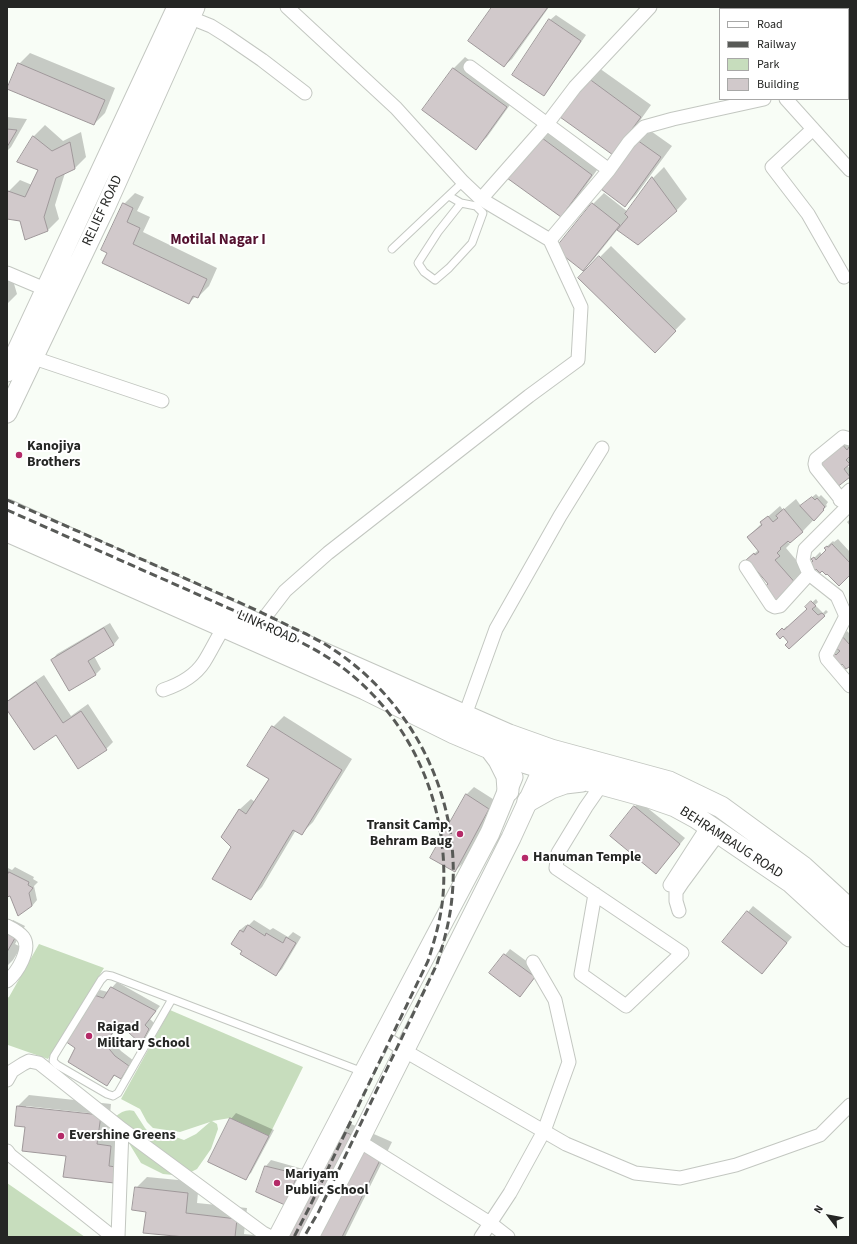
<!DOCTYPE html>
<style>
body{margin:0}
#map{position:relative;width:857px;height:1244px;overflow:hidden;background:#f8fdf6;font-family:"Source Sans 3",sans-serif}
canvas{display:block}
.frame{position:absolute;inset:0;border:8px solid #252624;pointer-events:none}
.legend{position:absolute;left:719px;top:8px;width:130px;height:92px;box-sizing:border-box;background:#fff;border:1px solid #a8a8a7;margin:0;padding:5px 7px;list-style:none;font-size:12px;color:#252624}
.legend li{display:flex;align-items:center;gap:8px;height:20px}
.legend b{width:20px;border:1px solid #a8a8a7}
.north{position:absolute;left:809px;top:1196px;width:40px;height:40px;-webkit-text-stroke:3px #fff;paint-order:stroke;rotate:302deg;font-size:11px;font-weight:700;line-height:16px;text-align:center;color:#252624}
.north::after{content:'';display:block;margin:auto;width:14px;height:18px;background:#252624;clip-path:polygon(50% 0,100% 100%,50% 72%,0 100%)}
</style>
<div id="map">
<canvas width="857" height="1244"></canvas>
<div class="frame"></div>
<ul class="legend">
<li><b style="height:5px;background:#fff"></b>Road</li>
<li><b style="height:5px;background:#585a57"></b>Railway</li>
<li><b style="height:11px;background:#c7ddbd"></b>Park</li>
<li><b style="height:11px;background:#d1c9cb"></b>Building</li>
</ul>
<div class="north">N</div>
</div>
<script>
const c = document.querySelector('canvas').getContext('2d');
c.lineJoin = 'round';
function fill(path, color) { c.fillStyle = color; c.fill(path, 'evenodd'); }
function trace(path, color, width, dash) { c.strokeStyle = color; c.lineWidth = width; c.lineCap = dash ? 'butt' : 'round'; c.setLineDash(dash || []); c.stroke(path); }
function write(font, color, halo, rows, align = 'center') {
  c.font = font + ' "Source Sans 3",sans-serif'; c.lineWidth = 4; c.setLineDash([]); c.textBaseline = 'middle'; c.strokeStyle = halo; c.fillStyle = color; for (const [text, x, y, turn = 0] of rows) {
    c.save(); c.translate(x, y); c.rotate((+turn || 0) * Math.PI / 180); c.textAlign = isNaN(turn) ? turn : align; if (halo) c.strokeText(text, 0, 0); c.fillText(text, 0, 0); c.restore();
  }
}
fill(new Path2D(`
 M 39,944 L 104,968 L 48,1059 L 8,1045 L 7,1046 L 7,998 L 9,997 Z
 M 170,1010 L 303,1067 L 269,1136 L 230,1118 L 212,1121 L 217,1124 L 218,1129 L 211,1149 L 197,1169 L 183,1176 L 163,1174 L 141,1163 L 124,1135 L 115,1117 C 121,1112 127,1109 134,1111 L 145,1128 L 153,1137 C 166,1135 171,1135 184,1140 L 196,1134 L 210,1122 L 180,1132 L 153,1128 L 147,1122 L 140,1109 L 121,1099 Z
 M 7,1183 L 85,1237 L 7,1237 Z`), '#c7ddbd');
fill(new Path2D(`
 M 493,7 L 549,7 L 512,59 L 504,66 Z
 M 556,15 L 586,35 L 549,89 L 544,95 L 550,20 Z
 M 30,53 L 115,88 L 105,113 L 94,124 L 19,64 Z
 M 465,57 L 517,95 L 487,137 L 476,148 L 424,110 L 454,68 Z
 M 599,68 L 651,105 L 624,143 L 561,116 Z
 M 7,117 L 27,119 L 11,147 L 7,151 Z
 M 45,125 L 63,141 L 81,132 L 86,157 L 75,168 L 65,173 L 55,205 L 59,219 L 48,230 L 20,220 L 7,218 L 7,196 L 9,191 L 20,180 L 32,185 L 39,170 L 18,162 L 34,136 Z
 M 550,125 L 602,163 L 572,205 L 560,216 L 508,177 Z
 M 648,129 L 672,146 L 636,195 L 625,206 L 637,140 Z
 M 664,167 L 687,199 L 676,211 L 618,229 L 594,259 L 583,270 L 593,204 L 604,193 L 628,212 L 653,178 Z
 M 135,193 L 144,197 L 137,211 L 150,217 L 143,232 L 217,268 L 209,286 L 198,297 L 196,296 L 189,303 L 108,252 L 124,204 Z
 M 611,246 L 686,319 L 655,351 L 600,257 Z
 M 7,270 L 10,270 L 17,294 L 7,304 Z
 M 845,440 L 850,446 L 850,455 L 849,456 L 850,457 L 850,462 L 847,465 L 850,469 L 850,475 L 837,486 L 823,466 Z
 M 816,494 L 819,497 L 821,495 L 828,502 L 826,505 L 827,506 L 802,532 L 788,542 L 790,544 L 786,548 L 808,574 L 797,585 L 769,584 L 748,560 L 758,550 L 748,537 L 762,523 L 762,522 L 780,506 L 783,510 L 796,499 L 801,506 Z
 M 850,519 L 850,526 L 847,522 Z
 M 838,539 L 850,552 L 850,574 L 814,561 L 813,559 L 820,552 L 822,555 L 827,550 L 825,548 L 833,541 L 834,542 Z
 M 816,599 L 818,602 L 815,605 L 823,613 L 826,610 L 828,612 L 789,647 L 790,642 L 783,635 L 777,635 L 787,626 L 788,627 L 808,609 L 807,607 Z
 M 110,623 L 119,638 L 114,644 L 94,656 L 101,669 L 96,674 L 69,690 L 52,660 L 57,654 Z
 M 847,631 L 850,634 L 850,667 L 842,663 L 830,654 L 840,645 L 836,641 Z
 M 44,675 L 71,716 L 88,704 L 113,742 L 106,749 L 56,734 L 7,708 L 7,702 L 12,697 Z
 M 284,716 L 352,759 L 313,822 L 302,833 L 296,830 L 262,887 L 251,898 L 232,846 L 239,810 L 251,799 L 255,802 L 270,779 L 273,727 Z
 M 474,787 L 496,801 L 463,863 L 455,871 L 466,795 Z
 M 640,802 L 685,838 L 656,873 L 634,807 Z
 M 15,867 L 34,877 L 33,879 L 38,882 L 34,886 L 37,900 L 32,906 L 10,894 L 7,896 L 7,869 L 8,868 L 12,870 Z
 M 753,906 L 792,937 L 762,973 L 723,942 Z
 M 13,920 L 25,926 L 15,944 L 21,947 L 13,960 L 7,966 L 7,926 Z
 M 254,920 L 270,930 L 273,928 L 288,937 L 293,932 L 301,937 L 282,969 L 276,975 L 243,950 L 240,930 L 246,925 L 248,926 Z
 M 510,949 L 540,971 L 520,996 L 490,973 Z
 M 117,982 L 160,1006 L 150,1019 L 154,1023 L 146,1037 L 141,1042 L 128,1031 L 116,1029 L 110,1038 L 121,1051 L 134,1061 L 127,1073 L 121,1078 L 115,1075 L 107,1085 L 77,1047 L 95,995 L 100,990 L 108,992 Z
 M 29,1095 L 111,1104 L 108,1134 L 122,1135 L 125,1170 L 67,1155 L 26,1126 L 16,1125 L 18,1106 ZM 26,1106 L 106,1115 L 106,1117 L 26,1108 Z
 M 236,1113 L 274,1130 L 251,1173 L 245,1178 L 231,1119 Z
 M 342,1120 L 392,1142 L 345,1237 L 279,1237 Z
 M 271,1160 L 303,1169 L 291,1199 L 257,1192 L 266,1166 Z
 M 147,1177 L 199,1182 L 197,1203 L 247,1208 L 244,1234 L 254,1235 L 254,1237 L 195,1237 L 147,1211 L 136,1188 Z`), '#0003');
const building = new Path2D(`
 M 492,7 L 548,7 L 504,67 L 468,41 Z
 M 549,19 L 581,41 L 544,96 L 512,75 Z
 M 18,63 L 105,100 L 94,125 L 7,89 Z
 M 453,68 L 507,107 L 476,150 L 422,110 Z
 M 588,78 L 641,117 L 613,155 L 560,117 Z
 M 7,129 L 17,130 L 7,147 Z
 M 538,135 L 592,175 L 561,217 L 507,178 Z
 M 33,136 L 52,151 L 70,142 L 75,169 L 56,178 L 44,217 L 48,231 L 25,240 L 20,221 L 7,219 L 7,194 L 8,191 L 25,197 L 38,170 L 17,162 Z
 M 637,140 L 661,157 L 625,207 L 601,189 Z
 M 652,177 L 677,211 L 638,245 L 617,230 L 628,217 L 625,214 Z
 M 123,203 L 133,208 L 127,222 L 140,228 L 133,244 L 207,279 L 198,298 L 193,296 L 189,304 L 102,263 L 107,253 L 101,250 Z
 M 592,203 L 620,225 L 583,271 L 555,249 Z
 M 599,256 L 676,331 L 655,353 L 578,278 Z
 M 841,443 L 847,450 L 849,447 L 850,448 L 850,456 L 846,460 L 850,464 L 844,469 L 850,477 L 836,488 L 817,463 Z
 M 812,497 L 815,500 L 817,498 L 825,507 L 823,509 L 824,510 L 814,521 L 800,506 Z
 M 784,509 L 803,532 L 790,543 L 788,541 L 780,548 L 781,549 L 777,553 L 780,556 L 775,560 L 798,586 L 776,603 L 764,587 L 768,584 L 757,571 L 756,572 L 746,560 L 754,553 L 755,555 L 759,552 L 747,537 L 762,525 L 760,522 L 768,516 L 773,522 L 778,518 L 776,516 Z
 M 832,544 L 850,563 L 850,575 L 839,586 L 827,574 L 826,575 L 822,571 L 820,573 L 816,569 L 815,571 L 809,565 L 813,561 L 811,559 L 814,557 L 816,560 L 826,550 L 824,548 L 827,546 L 828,547 Z
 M 811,601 L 816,606 L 812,609 L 818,615 L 822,613 L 825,616 L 789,649 L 785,645 L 788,642 L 783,636 L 780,639 L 776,634 L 782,628 L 784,630 L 807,609 L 805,607 Z
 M 104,628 L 114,645 L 88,661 L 96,675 L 69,691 L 51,660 Z
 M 841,635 L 850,645 L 850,668 L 849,667 L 846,669 L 842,664 L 840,666 L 828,654 L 832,651 L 836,655 L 840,651 L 836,648 L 839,645 L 835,641 Z
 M 36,682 L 63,723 L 81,711 L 107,750 L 78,769 L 56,735 L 34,750 L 7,710 L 7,702 Z
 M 272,726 L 342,770 L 302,835 L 293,830 L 251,900 L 212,879 L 231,847 L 221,837 L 239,809 L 246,814 L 269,779 L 247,766 Z
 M 466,794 L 489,809 L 455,872 L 430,858 Z
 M 634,806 L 680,844 L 656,874 L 610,836 Z
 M 9,872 L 29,882 L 28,885 L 33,888 L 29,893 L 32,906 L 18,916 L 10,896 L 7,897 L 7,876 Z
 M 747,911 L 787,943 L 762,974 L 722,942 Z
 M 248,925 L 265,936 L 266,933 L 283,943 L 286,937 L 296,943 L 276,976 L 240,954 L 242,951 L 231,944 L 240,930 L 243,932 Z
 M 7,933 L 15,938 L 7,952 Z
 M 504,954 L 535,977 L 520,997 L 489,973 Z
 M 111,987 L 156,1011 L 145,1025 L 149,1029 L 141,1044 L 128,1032 L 115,1029 L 105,1044 L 115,1056 L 129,1066 L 121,1079 L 114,1075 L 107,1086 L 68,1062 L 75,1048 L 65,1041 L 94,995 L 103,998 Z
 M 17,1106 L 101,1115 L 97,1144 L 111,1146 L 109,1166 L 116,1167 L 114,1183 L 63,1177 L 66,1156 L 22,1151 L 25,1127 L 15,1126 Z
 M 230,1118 L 269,1136 L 246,1180 L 208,1162 Z
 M 334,1127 L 385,1150 L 342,1237 L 278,1237 Z
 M 265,1166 L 298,1174 L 285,1205 L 256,1192 Z
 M 135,1187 L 188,1193 L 186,1213 L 237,1219 L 235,1237 L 185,1237 L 143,1233 L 146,1212 L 132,1210 Z`);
fill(building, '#d1c9cb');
trace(building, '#9f989a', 1);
const lane = new Path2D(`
 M 449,196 L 461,203 L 476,206 L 483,213 L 472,243 L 449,268 L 435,280 L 424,272 L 418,263 L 438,232 L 461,203
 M 392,249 L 463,182
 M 172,999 L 118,1093 L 113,1096 L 107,1094 L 57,1065 L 53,1061 L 54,1056 L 101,980 L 106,975 L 112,976 L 363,1072`);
const street = new Path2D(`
 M 287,7 L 396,108 L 463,182 L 481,199 L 550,240 L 609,170 L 470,67
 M 191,18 L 211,26 L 227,36 L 262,60 L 305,93
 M 848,65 L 850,64
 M 786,99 L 850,170
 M 813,129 L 772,167 L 808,214 L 844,277
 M 609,170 L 629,142 L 644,127 L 673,119 L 764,99
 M 481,199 L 547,124 L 575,87 L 650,7
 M 7,273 L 52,292
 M 34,358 L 162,401
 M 840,500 L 850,490
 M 850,504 L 805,549 L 803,560 L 809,574 L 837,596 L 845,614 L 845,618 L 826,655 L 827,659 L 850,686
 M 847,507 L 816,468 L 815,464 L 816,459 L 843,437 L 850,439
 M 746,567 L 771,605 L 775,607 L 780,606 L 809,574
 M 259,625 L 285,591 L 328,553 L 529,396 L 578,360 L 581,307 L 550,240
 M 163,690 C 178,685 195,676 204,662 C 211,651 217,638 224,627
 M 465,715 L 496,629 L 560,516 L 602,448
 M 670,885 L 708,826
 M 595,894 L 581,974 L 626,1006 L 682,953 L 556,868 L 558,853 L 586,807 L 602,784
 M 679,911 L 676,901 L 676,892 L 682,883 L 719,833
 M 7,926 C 11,928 20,933 23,937 C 32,949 17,973 7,981
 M 383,1036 L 405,1051 L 566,1144 L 635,1173 L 680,1178 L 736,1165 L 820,1135 L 850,1105
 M 7,1080 L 12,1071 L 23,1064 L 29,1061 L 39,1063 L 122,1129
 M 359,1141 L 490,1223 L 508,1237
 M 7,1151 L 10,1155 L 113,1237
 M 118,1237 L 122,1129 L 263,1233 L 271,1237
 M 481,1237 L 510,1193 L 544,1131 L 569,1062 L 555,1000 L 533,962`);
const secondary = new Path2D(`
 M 7,372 L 177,7
 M 7,413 L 105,208 L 195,7
 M 278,1237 L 364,1072 L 490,833 L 513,777
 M 309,1237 L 359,1141 L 511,838 L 549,755`);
const primary = new Path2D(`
 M 7,510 L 259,625 L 509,735 L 551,750 L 669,782 L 721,807 L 803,867 L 850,910
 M 7,531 L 365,689 L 454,733 L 520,761 L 543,768 L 649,797 L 675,806 L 697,818 L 791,882 L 850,936
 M 490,748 L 499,760 L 507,776 L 508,791
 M 528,801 L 551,788 L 565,783 L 582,781`);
trace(lane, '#c3c7c1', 9);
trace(street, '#c3c7c1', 15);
trace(secondary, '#c3c7c1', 21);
trace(primary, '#c3c7c1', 23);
trace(lane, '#fff', 7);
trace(street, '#fff', 13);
trace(secondary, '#fff', 19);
trace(primary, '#fff', 21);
trace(new Path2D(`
 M 7,500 C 68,527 130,554 191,581 C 222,595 253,608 283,623 C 299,631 316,638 331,648 C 413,701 462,799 452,897 C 450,920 444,942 437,964 L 319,1211 L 304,1237
 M 7,510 C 68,537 129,564 190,591 C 219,604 247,616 276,630 C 299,641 322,652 343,668 C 413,721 450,808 443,896 C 441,918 435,939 428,961 L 310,1206 L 294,1237`), '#585a57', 3, [8, 4]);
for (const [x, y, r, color] of [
 [19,455,4,"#b42a68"],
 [460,834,4,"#b42a68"],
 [525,858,4,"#b42a68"],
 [89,1036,4,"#b42a68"],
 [61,1136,4,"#b42a68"],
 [277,1183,4,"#b42a68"]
]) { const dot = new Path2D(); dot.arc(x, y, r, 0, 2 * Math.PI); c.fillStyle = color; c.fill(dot); trace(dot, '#fff', 1.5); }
write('14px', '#252624', '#fff', [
 ["RELIEF ROAD",103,211,-65],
 ["LINK ROAD",267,628,24],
 ["BEHRAMBAUG ROAD",731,843,33]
]);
write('bold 14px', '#252624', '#fff', [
 ["Kanojiya",27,447],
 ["Brothers",27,463],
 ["Transit Camp,",452,826,"right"],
 ["Behram Baug",452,842,"right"],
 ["Hanuman Temple",533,858],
 ["Raigad",97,1028],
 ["Military School",97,1044],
 ["Evershine Greens",69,1136],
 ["Mariyam",285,1175],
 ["Public School",285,1191]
], 'left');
write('bold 15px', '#54122f', '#fff', [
 ["Motilal Nagar I",218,241]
]);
</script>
